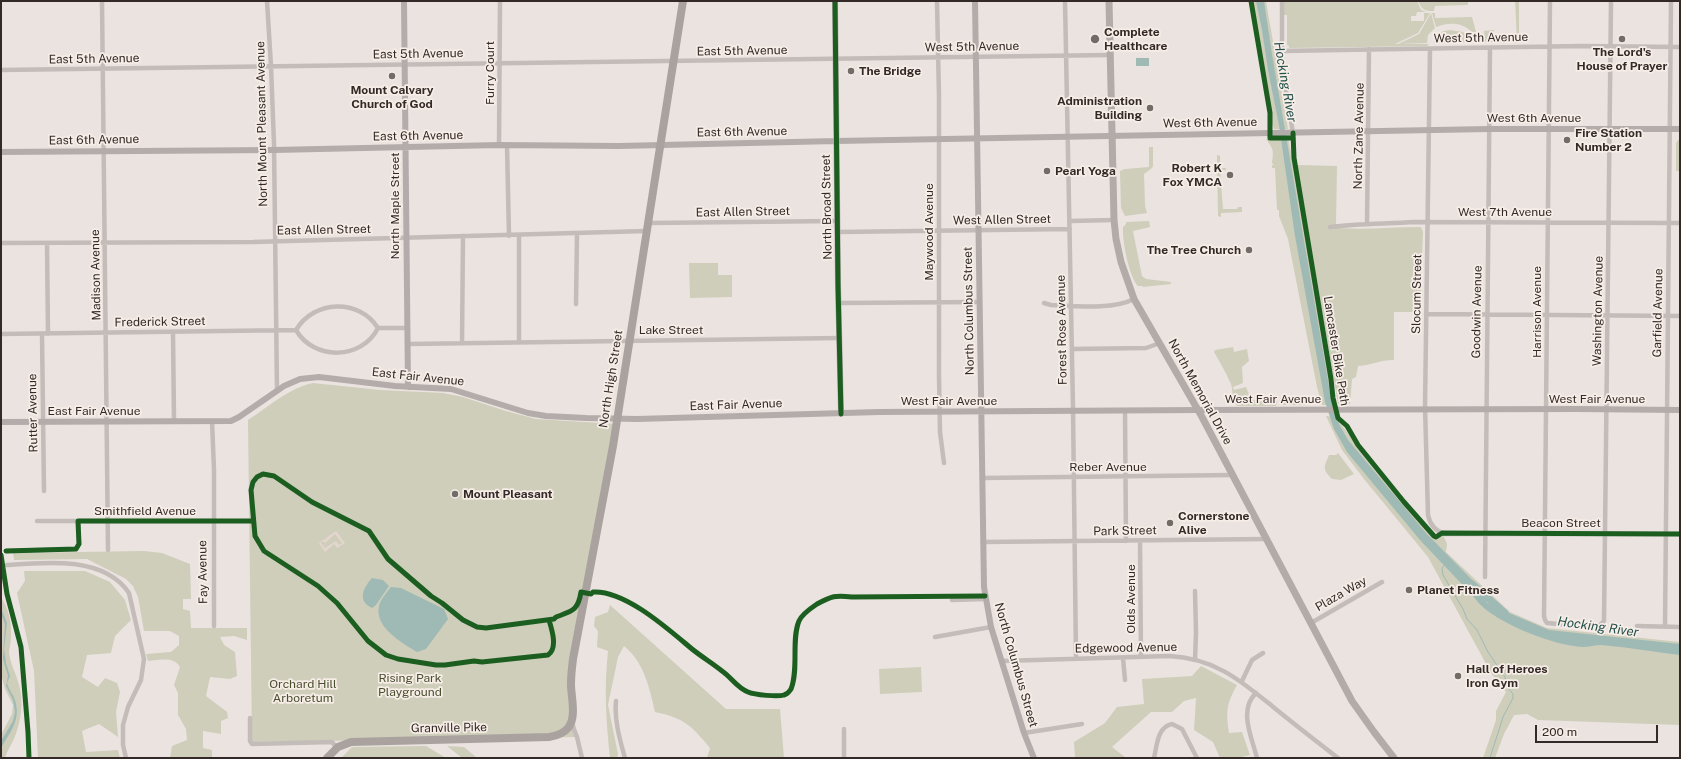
<!DOCTYPE html>
<style>
body{margin:0}
#map{position:relative;width:1681px;height:759px;overflow:hidden;background:#ebe3e0;font-family:"Public Sans",sans-serif}
canvas{display:block}
.frame{position:absolute;inset:0;border:2px solid #332a28;pointer-events:none}
.scale{position:absolute;left:1535px;top:725px;width:123px;height:18px;box-sizing:border-box;border:2px solid #332a28;border-top:0;padding-left:5px;font-size:12px;line-height:14px;white-space:nowrap;color:#332a28;-webkit-text-stroke:3px #f7ede7;paint-order:stroke}
</style>
<div id="map">
<canvas width="1681" height="759"></canvas>
<div class="frame"></div>
<div class="scale">200 m</div>
</div>
<script>
const c = document.querySelector('canvas').getContext('2d');
c.lineJoin = 'round';
function fill(path, color) { c.fillStyle = color; c.fill(path, 'evenodd'); }
function trace(path, color, width, dash) { c.strokeStyle = color; c.lineWidth = width; c.lineCap = dash ? 'butt' : 'round'; c.setLineDash(dash || []); c.stroke(path); }
function write(font, color, halo, rows, align = 'center') {
  c.font = font + ' "Public Sans",sans-serif'; c.lineWidth = 3.5; c.setLineDash([]); c.textBaseline = 'middle'; c.strokeStyle = halo; c.fillStyle = color; for (const [text, x, y, turn = 0] of rows) {
    c.save(); c.translate(x, y); c.rotate((+turn || 0) * Math.PI / 180); c.textAlign = isNaN(turn) ? turn : align; if (halo) c.strokeText(text, 0, 0); c.fillText(text, 0, 0); c.restore();
  }
}
fill(new Path2D(`
 M 1252,1 L 1266,1 L 1288,129 L 1274,129 L 1271,121 L 1269,92 Z
 M 1284,1 L 1417,1 L 1421,10 L 1426,12 L 1417,12 L 1416,16 L 1411,16 L 1411,21 L 1424,21 L 1424,13 L 1430,13 L 1418,33 L 1395,44 L 1429,44 L 1427,46 L 1289,48 L 1289,46 L 1287,45 L 1287,15 L 1284,15 Z
 M 1418,1 L 1468,1 L 1468,5 L 1435,6 L 1434,11 C 1425,11 1422,10 1418,1 Z
 M 1515,1 L 1519,1 L 1519,43 L 1514,43 L 1513,41 L 1517,40 Z
 M 1431,13 L 1435,28 L 1428,35 L 1427,43 L 1398,44 L 1419,34 Z
 M 1432,13 L 1435,13 L 1435,18 L 1472,17 L 1476,32 L 1472,32 C 1462,22 1449,22 1436,27 Z
 M 1450,30 L 1463,32 L 1468,37 L 1469,42 L 1434,43 C 1434,33 1442,31 1450,30 Z
 M 1494,30 L 1493,39 L 1505,39 L 1505,42 L 1485,42 L 1484,31 Z
 M 1288,138 L 1294,166 L 1334,405 L 1322,405 L 1317,387 L 1288,239 L 1279,216 L 1279,210 L 1277,210 L 1275,168 L 1272,168 L 1272,165 L 1274,165 L 1272,163 C 1274,149 1273,149 1266,139 Z
 M 1678,140 L 1680,140 L 1680,171 L 1676,171 L 1676,143 Z
 M 1149,147 L 1153,147 L 1153,166 L 1152,168 L 1144,174 L 1145,206 L 1147,213 L 1125,216 L 1121,208 L 1120,171 L 1125,169 L 1149,167 Z
 M 1217,155 L 1220,156 L 1220,168 L 1226,168 L 1226,170 L 1220,170 L 1223,209 L 1237,209 L 1238,207 L 1242,207 L 1242,212 L 1221,213 L 1221,217 L 1218,216 Z
 M 1297,165 L 1337,166 L 1336,224 L 1339,228 C 1366,230 1394,227 1421,227 L 1423,232 L 1420,312 L 1394,312 L 1394,360 C 1379,360 1372,365 1358,366 L 1356,377 L 1352,379 L 1350,404 L 1338,404 Z
 M 1149,221 L 1150,227 L 1133,231 L 1142,276 L 1146,279 L 1171,282 L 1171,284 L 1143,287 L 1143,286 L 1138,286 C 1129,277 1122,240 1123,227 L 1126,224 L 1126,222 Z
 M 689,263 L 718,263 L 718,275 L 732,275 L 732,297 L 690,298 Z
 M 1233,347 L 1234,352 L 1247,349 L 1249,361 L 1242,367 L 1243,383 L 1233,387 L 1234,390 L 1246,387 C 1253,406 1257,401 1275,400 L 1277,402 L 1276,406 L 1237,406 C 1230,397 1234,393 1231,384 C 1226,373 1220,362 1214,352 L 1215,350 Z
 M 313,383 L 380,390 L 443,393 L 463,397 L 506,411 L 536,419 L 616,424 L 573,659 L 572,709 L 578,737 L 252,742 L 248,420 C 268,407 289,388 313,383 Z
 M 1299,399 L 1304,400 L 1305,405 L 1283,405 L 1283,402 Z
 M 1326,416 L 1336,417 L 1361,452 L 1404,505 L 1411,510 L 1431,534 L 1434,537 L 1443,535 L 1447,544 L 1446,552 L 1510,612 L 1547,628 L 1680,642 L 1680,725 L 1538,720 L 1527,714 L 1514,715 L 1504,734 L 1495,758 L 1483,758 L 1496,720 L 1496,711 L 1506,692 L 1491,673 L 1428,557 L 1364,479 L 1342,450 Z
 M 1338,453 L 1354,474 L 1341,480 L 1332,479 C 1322,469 1324,467 1329,455 L 1336,455 Z
 M 144,551 L 162,553 L 190,564 L 191,599 L 183,599 L 183,609 L 190,611 L 191,628 L 247,628 L 247,640 L 234,636 L 220,637 L 224,645 L 235,652 L 237,676 L 230,679 L 210,677 L 206,696 L 227,712 L 228,718 L 221,721 L 221,734 L 203,731 L 203,748 L 212,750 L 212,758 L 170,758 L 172,746 L 187,740 L 186,729 L 178,715 L 178,693 L 174,685 L 180,667 C 174,656 159,660 148,661 L 146,654 L 171,652 L 179,645 L 179,636 L 170,631 L 144,631 L 138,597 L 133,586 L 126,579 L 87,559 L 14,560 L 13,553 Z
 M 24,571 L 85,571 L 110,582 L 125,600 L 131,620 L 115,636 L 111,653 L 87,655 L 82,677 L 98,687 L 105,678 L 117,683 L 120,692 L 116,712 L 118,737 L 99,724 L 82,731 L 86,752 L 118,750 L 120,758 L 38,758 L 34,671 L 17,593 L 25,581 Z
 M 1,597 C 9,610 12,623 11,638 C 11,643 9,648 9,653 C 11,666 16,673 19,685 C 24,702 21,722 14,739 C 11,745 7,751 5,758 L 1,758 L 1,735 L 12,714 L 13,705 L 5,689 L 1,674 Z
 M 610,605 L 726,709 L 780,709 L 784,758 L 707,758 L 710,748 C 691,725 684,718 655,712 C 650,689 644,662 624,646 L 618,657 L 608,705 L 618,754 L 617,758 L 610,758 C 606,720 604,689 608,651 L 597,647 L 598,631 L 594,626 L 595,617 L 608,612 Z
 M 1201,666 L 1237,685 C 1226,705 1226,711 1229,733 L 1242,732 L 1250,755 L 1237,758 L 1220,758 L 1213,742 L 1194,730 L 1196,698 L 1184,701 L 1172,712 L 1151,712 L 1112,747 L 1126,758 L 1074,758 L 1075,757 L 1074,742 L 1105,723 L 1117,707 L 1144,704 L 1142,679 L 1192,676 Z
 M 921,667 L 922,692 L 880,694 L 879,669 Z
 M 426,746 L 446,758 L 341,758 L 352,747 Z
 M 447,746 L 464,747 L 477,758 L 462,758 Z`), '#cecebb');
fill(new Path2D(`
 M 336,531 L 345,543 L 337,548 L 334,544 L 325,552 L 319,543 L 324,539 L 326,540 L 326,538 ZM 335,534 L 342,543 L 339,545 L 336,541 L 325,548 L 321,543 L 323,541 L 325,543 Z`), '#e4d6ce');
fill(new Path2D(`
 M 1256,1 L 1264,1 L 1272,54 L 1331,398 L 1339,424 L 1348,440 L 1426,533 L 1478,586 C 1480,593 1485,596 1487,603 L 1503,608 L 1509,613 L 1549,630 L 1680,644 L 1680,655 C 1654,652 1627,647 1601,645 C 1595,645 1589,647 1583,647 C 1554,646 1489,621 1474,597 L 1420,540 L 1347,452 L 1334,429 L 1325,402 L 1295,236 L 1279,125 L 1268,70 L 1262,30 Z
 M 1136,58 L 1149,58 L 1149,66 L 1136,66 Z
 M 372,578 L 383,580 L 389,586 L 376,605 L 372,608 C 357,601 363,588 372,578 Z
 M 391,587 L 401,588 L 444,609 L 448,619 L 426,649 L 417,652 C 402,643 374,627 379,606 C 380,600 387,592 391,587 Z
 M 1,608 L 7,623 L 4,649 L 6,663 L 10,676 L 7,683 C 9,691 15,696 16,704 C 20,721 9,734 1,748 L 1,741 L 13,721 L 15,712 L 13,700 L 6,686 L 8,676 L 3,659 L 5,624 L 1,614 Z`), '#9fbab5');
trace(new Path2D(`
 M 1445,565 L 1442,568 L 1443,575 L 1463,609 L 1467,619 L 1477,630 L 1488,652 L 1505,677 L 1506,686 L 1513,694 L 1513,698 L 1503,717 L 1490,758`), '#9fbab5', 1);
trace(new Path2D(`
 M 1472,584 L 1505,613`), '#9fbab5', 7);
trace(new Path2D(`
 M 102,1 L 108,550
 M 267,1 L 271,66 L 274,144 L 277,391
 M 937,1 L 939,97 L 939,376 L 940,432 L 944,463
 M 1065,1 L 1073,408 L 1076,659
 M 1282,1 L 1282,67 L 1293,133
 M 1550,1 L 1544,616 L 1545,620 L 1547,623 L 1591,627 L 1600,625 L 1604,621 L 1611,1
 M 1430,49 L 1425,406 L 1428,515 C 1430,525 1435,531 1445,534 L 1680,534
 M 1282,51 L 1581,46 L 1680,47
 M 1,70 L 1110,55
 M 499,145 L 500,1
 M 507,145 L 509,236
 M 1070,221 L 1114,220
 M 648,223 L 837,221
 M 1367,223 L 1369,49
 M 1330,227 C 1359,223 1386,224 1415,222 L 1680,223
 M 838,232 L 1070,229
 M 519,236 L 519,342
 M 1,243 L 253,242 L 646,231
 M 47,243 L 48,334
 M 838,303 L 979,302
 M 1044,303 L 1051,305 C 1075,306 1113,310 1134,299
 M 576,304 L 577,234
 M 1426,314 L 1680,316
 M 378,328 L 407,328
 M 296,330 C 314,361 362,360 378,328
 M 296,330 C 314,300 359,298 378,328
 M 173,332 L 174,421
 M 1,334 L 296,330
 M 42,334 L 44,491
 M 462,343 L 463,236
 M 407,344 L 839,338
 M 1072,349 L 1146,348 L 1160,343
 M 1125,411 L 1126,541
 M 212,421 L 214,470 L 214,626
 M 982,478 L 1233,475
 M 37,521 L 213,521
 M 1140,541 L 1141,657
 M 983,542 L 1267,539
 M 6,551 L 76,549 L 79,544 L 78,521
 M 7,565 C 46,562 104,556 129,593 L 144,659 L 141,680 L 128,707 L 123,725 L 123,745 L 126,758
 M 1485,577 L 1490,48
 M 952,600 L 986,599
 M 1311,623 L 1382,582
 M 1637,626 L 1680,627
 M 1665,626 L 1671,1
 M 935,637 L 991,627
 M 1123,658 L 1125,680
 M 1195,660 L 1196,633 L 1195,591
 M 1002,661 L 1169,656 C 1214,658 1240,680 1272,706 C 1294,724 1316,741 1338,758
 M 1242,681 L 1252,660 L 1263,653
 M 1256,693 C 1238,710 1252,738 1257,758
 M 616,701 C 614,720 620,740 625,758
 M 250,718 L 250,741 L 252,744 L 332,742 L 337,748
 M 571,723 L 577,737 L 582,758
 M 844,729 L 844,758
 M 1024,733 L 1082,724
 M 1154,758 C 1157,746 1157,727 1172,724 L 1182,729 L 1197,758`), '#c3bcb9', 4.5);
trace(new Path2D(`
 M 404,1 L 408,387
 M 835,1 L 838,285 L 841,414
 M 975,1 L 984,587 L 991,627 L 1024,733 L 1034,758
 M 1,152 L 274,150 L 499,145 L 619,146 L 836,141 L 1489,129 L 1680,129
 M 1,422 L 231,421 L 239,417 L 284,386 L 300,379 L 319,377 L 395,386 L 451,389 L 528,413 L 546,416 L 586,418 L 637,419 L 879,412 L 1198,410 L 1576,409 L 1680,410`), '#b4acaa', 6);
trace(new Path2D(`
 M 1109,1 L 1114,220 L 1116,239 L 1121,262 L 1134,299 L 1202,417 L 1352,701 L 1374,732 L 1394,758`), '#b2aba8', 7);
trace(new Path2D(`
 M 327,758 L 338,747 L 351,742 L 549,737 C 556,736 563,734 568,728 C 577,717 571,697 571,684 C 571,676 572,667 573,659 L 613,446 L 683,1`), '#a9a29f', 8);
trace(new Path2D(`
 M 835,1 L 838,285 L 841,414
 M 1251,1 L 1270,113 L 1270,138 L 1293,138
 M 1293,133 L 1294,158 L 1331,379 L 1333,398 L 1338,418 L 1347,426 L 1358,445 L 1404,502 L 1434,536 L 1436,537 L 1442,533 L 1680,534
 M 6,551 L 76,549 L 79,544 L 78,521 L 253,521
 M 1,555 L 7,594 L 21,647 L 28,732 L 29,758
 M 549,620 C 552,630 558,648 548,655 L 482,662 L 474,661 L 445,665 L 436,665 L 398,659 L 386,655 L 368,641 L 337,603 L 318,586 L 264,551 L 255,536 L 251,490 L 253,482 L 257,477 L 263,474 L 274,476 L 312,502 L 369,531 L 388,559 L 431,596 L 442,603 L 463,620 L 477,627 L 486,628 L 554,619 L 556,617 C 572,611 578,611 581,592 L 591,594 L 593,592 C 625,590 668,629 692,649 C 702,657 712,663 722,671 C 731,677 737,688 748,692 C 755,695 778,697 784,695 C 788,694 789,692 791,689 C 799,669 791,640 799,621 C 802,614 811,608 817,604 C 832,596 835,595 852,597 L 985,596`), '#1b5e20', 5);
for (const [x, y, r, color] of [
 [1095,39,5,"#736b68"],
 [1622,39,4,"#736b68"],
 [851,71,4,"#736b68"],
 [392,76,4,"#736b68"],
 [1150,108,4,"#736b68"],
 [1567,140,4,"#736b68"],
 [1047,171,4,"#736b68"],
 [1230,175,4,"#736b68"],
 [1249,250,4,"#736b68"],
 [455,494,4,"#736b68"],
 [1170,523,4,"#736b68"],
 [1409,590,4,"#736b68"],
 [1458,676,4,"#736b68"]
]) { const dot = new Path2D(); dot.arc(x, y, r, 0, 2 * Math.PI); c.fillStyle = color; c.fill(dot); trace(dot, '#f7ede7', 1.5); }
write('bold 12px', '#332a28', '#f7ede7', [
 ["Complete",1104,32],
 ["Healthcare",1104,46],
 ["The Lord's",1622,52,"center"],
 ["House of Prayer",1622,66,"center"],
 ["The Bridge",859,71],
 ["Mount Calvary",392,90,"center"],
 ["Church of God",392,104,"center"],
 ["Administration",1142,101,"right"],
 ["Building",1142,115,"right"],
 ["Fire Station",1575,133],
 ["Number 2",1575,147],
 ["Robert K",1222,168,"right"],
 ["Fox YMCA",1222,182,"right"],
 ["Pearl Yoga",1055,171],
 ["The Tree Church",1241,250,"right"],
 ["Mount Pleasant",463,494],
 ["Cornerstone",1178,516],
 ["Alive",1178,530],
 ["Planet Fitness",1417,590],
 ["Hall of Heroes",1466,669],
 ["Iron Gym",1466,683]
], 'left');
write('12px', '#332a28', '#f7ede7', [
 ["West 5th Avenue",1481,38,-1],
 ["West 5th Avenue",972,47,-1],
 ["East 5th Avenue",742,51,-1],
 ["East 5th Avenue",418,54,-1],
 ["East 5th Avenue",94,59,-1],
 ["Furry Court",490,73,-90],
 ["West 6th Avenue",1534,118],
 ["West 6th Avenue",1210,123,-1],
 ["North Mount Pleasant Avenue",262,124,-91],
 ["East 6th Avenue",742,132,-1],
 ["East 6th Avenue",418,136,-1],
 ["North Zane Avenue",1359,136,-89],
 ["East 6th Avenue",94,140,-1],
 ["North Maple Street",395,206,-90],
 ["North Broad Street",827,207,-91],
 ["East Allen Street",743,212,-1],
 ["West 7th Avenue",1505,212],
 ["West Allen Street",1002,220,-1],
 ["East Allen Street",324,230,-1],
 ["Maywood Avenue",929,232,-90],
 ["Madison Avenue",96,275,-91],
 ["Slocum Street",1417,294,-89],
 ["North Columbus Street",969,311,-91],
 ["Washington Avenue",1598,311,-89],
 ["Goodwin Avenue",1477,312,-89],
 ["Harrison Avenue",1537,312,-90],
 ["Garfield Avenue",1658,313,-89],
 ["Frederick Street",160,322,-1],
 ["Lake Street",671,330],
 ["Forest Rose Avenue",1062,330,-91],
 ["Lancaster Bike Path",1336,351,81],
 ["East Fair Avenue",418,377,6],
 ["North High Street",611,379,-81],
 ["North Memorial Drive",1200,392,61],
 ["West Fair Avenue",1273,399],
 ["West Fair Avenue",1597,399],
 ["West Fair Avenue",949,401],
 ["East Fair Avenue",736,405,-2],
 ["East Fair Avenue",94,411],
 ["Rutter Avenue",33,413,-91],
 ["Reber Avenue",1108,467],
 ["Smithfield Avenue",145,511],
 ["Beacon Street",1561,523],
 ["Park Street",1125,531,-1],
 ["Fay Avenue",203,572,-91],
 ["Plaza Way",1341,594,-30],
 ["Olds Avenue",1131,599,-90],
 ["Edgewood Avenue",1126,648,-1],
 ["North Columbus Street",1016,665,74],
 ["Granville Pike",449,728,-1]
]);
write('12px', '#484f2f', '#f7ede7', [
 ["Rising Park",410,678],
 ["Playground",410,692],
 ["Orchard Hill",303,684],
 ["Arboretum",303,698]
]);
write('italic 13px', '#22504b', '#f7ede7', [
 ["Hocking River",1285,82,80],
 ["Hocking River",1598,627,8]
]);
</script>
